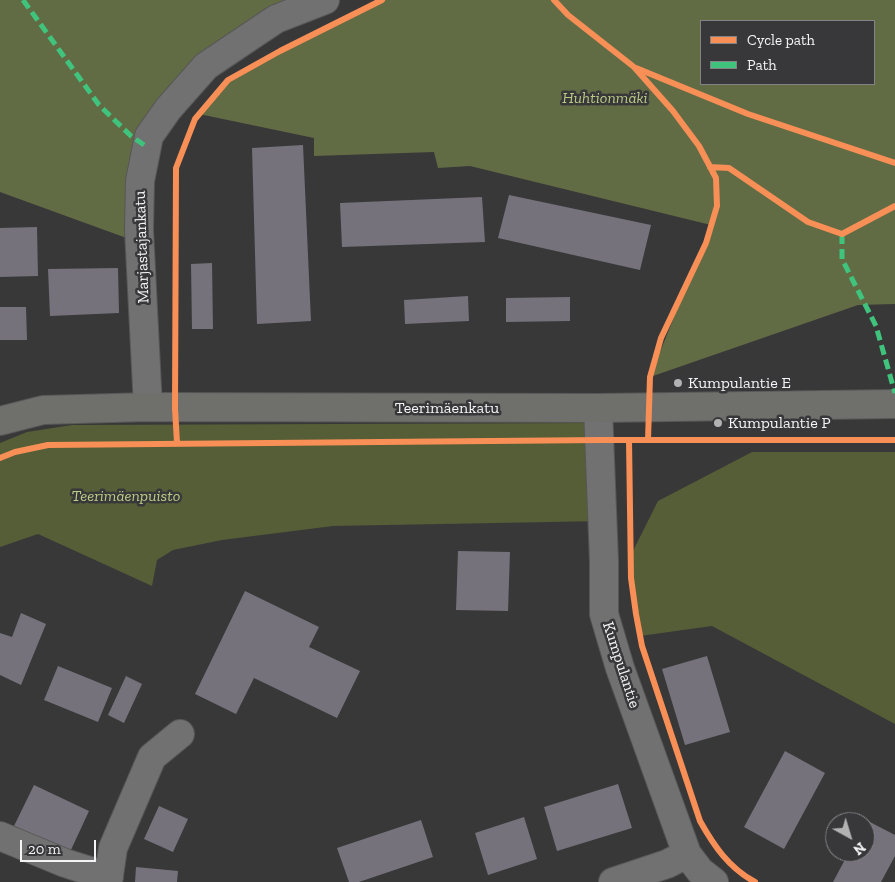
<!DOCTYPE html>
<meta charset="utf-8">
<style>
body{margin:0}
#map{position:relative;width:895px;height:882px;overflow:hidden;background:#383839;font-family:"Zilla Slab",serif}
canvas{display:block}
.legend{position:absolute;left:700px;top:20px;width:175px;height:65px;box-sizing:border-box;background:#38373a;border:1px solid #838285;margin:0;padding:6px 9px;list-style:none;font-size:15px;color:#f4f3f5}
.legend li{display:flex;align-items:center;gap:10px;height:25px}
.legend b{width:25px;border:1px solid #838285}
.north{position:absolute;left:825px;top:812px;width:50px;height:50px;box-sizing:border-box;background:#38373a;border:1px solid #838285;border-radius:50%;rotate:141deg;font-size:14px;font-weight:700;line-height:20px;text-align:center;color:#f4f3f5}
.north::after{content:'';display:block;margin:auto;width:18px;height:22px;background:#b2b2b3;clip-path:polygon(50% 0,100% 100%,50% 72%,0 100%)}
.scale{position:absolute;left:20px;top:840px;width:76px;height:22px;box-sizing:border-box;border:2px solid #f4f3f5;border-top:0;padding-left:6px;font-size:15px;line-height:18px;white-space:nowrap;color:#f4f3f5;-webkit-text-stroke:4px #38373a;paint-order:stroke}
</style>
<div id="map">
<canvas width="895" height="882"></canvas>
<ul class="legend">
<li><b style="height:6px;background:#f78f57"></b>Cycle path</li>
<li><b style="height:6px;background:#40c37c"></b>Path</li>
</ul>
<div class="north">N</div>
<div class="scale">20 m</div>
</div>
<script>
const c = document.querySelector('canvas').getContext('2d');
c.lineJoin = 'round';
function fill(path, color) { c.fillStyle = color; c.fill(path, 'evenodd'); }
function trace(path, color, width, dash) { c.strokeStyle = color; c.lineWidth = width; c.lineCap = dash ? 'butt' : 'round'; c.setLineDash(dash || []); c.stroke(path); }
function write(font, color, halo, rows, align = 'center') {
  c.font = font + ' "Zilla Slab",serif'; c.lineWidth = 5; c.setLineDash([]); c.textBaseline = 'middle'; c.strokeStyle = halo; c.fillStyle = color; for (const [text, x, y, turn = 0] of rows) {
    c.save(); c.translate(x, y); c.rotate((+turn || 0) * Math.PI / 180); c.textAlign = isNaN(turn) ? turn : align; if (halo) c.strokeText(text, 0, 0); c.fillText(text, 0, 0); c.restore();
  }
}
fill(new Path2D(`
 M 599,423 L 603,521 L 333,526 L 222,540 L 173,550 L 157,560 L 152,586 L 38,534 L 0,547 L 0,443 L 27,432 L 72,425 Z
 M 752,452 L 895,452 L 895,724 L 712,626 L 640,636 L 631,578 L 630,557 L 658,501 Z`), '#555e36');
fill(new Path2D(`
 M 0,0 L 295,0 L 166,101 L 132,240 L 0,192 Z
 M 382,0 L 895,0 L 895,304 L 858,305 L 650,377 L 711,225 L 470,166 L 438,168 L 434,152 L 314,156 L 314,138 L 199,114 L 228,80 ZM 701,21 L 874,21 L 874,84 L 701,84 Z`), '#626c44');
fill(new Path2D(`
 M 303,145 L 311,321 L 257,324 L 252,148 Z
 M 509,195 L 651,225 L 640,270 L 498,238 Z
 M 482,197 L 485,242 L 342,247 L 340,203 Z
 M 37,227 L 38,276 L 0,277 L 0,228 Z
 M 212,263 L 213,329 L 192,329 L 191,264 Z
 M 118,268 L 119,313 L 50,316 L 48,269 Z
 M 468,296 L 469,321 L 405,324 L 404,300 Z
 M 570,297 L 570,321 L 506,322 L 506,298 Z
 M 0,307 L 26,307 L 27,340 L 0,340 Z
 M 458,551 L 510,552 L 508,611 L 456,610 Z
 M 245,591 L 319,627 L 309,647 L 360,671 L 337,718 L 254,678 L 236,714 L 195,694 Z
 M 21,613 L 46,624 L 21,685 L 0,675 L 0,633 L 12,637 Z
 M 707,656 L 730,732 L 685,745 L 662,669 Z
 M 58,666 L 112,688 L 98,722 L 44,700 Z
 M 126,676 L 142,684 L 124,723 L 108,715 Z
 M 785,751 L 825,773 L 784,849 L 744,827 Z
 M 618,784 L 632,828 L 557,851 L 544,807 Z
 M 34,785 L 89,811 L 70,852 L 14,826 Z
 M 159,806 L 188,819 L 173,852 L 144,839 Z
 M 524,817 L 537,859 L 488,875 L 475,833 Z
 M 421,820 L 433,857 L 359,882 L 349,882 L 337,848 Z
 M 866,820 L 895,835 L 895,856 L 881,882 L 833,882 L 849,852 L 865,852 L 865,823 Z
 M 136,867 L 178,871 L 177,882 L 135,882 Z`), '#75727b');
const street = new Path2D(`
 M 148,407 L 139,230 L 140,181 L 149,136 L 168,109 L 206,66 L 276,19 L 325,0
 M 598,408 L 604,561 L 604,614 L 620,668 L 687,854 L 700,871 L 714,882
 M 0,836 L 65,863 L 109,877
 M 108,882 L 113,848 L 152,757 L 180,734
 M 613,882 L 667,864 L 687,854`);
const secondary = new Path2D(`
 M 0,421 L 43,410 L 148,407 L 598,408 L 895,404`);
trace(street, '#575757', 30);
trace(secondary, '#575757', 30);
trace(street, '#717172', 28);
trace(secondary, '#6f706c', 28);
trace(new Path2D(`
 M 23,0 L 99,105 L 131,136 L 147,147
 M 842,234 L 842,259 L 876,326 L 895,393`), '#40c37c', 5, [10, 5]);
trace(new Path2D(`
 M 554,0 L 568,15 L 634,67 L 673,111 L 699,146 L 716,178 L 717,206 L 706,243 L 661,338 L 650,377 L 648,440
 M 636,68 L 748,114 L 895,163
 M 710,167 L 729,168 L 808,222 L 842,234 L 895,206
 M 629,440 L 631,578 L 636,614 L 642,646 L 700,821 C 714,846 729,868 755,882
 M 177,443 L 175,408 L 176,168 L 195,119 L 228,80 L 280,51 L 382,0
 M 0,458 L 15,452 L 48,445 L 601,440 L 895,440`), '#f78f57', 6);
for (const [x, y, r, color] of [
 [678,383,5,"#b2b2b3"],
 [718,423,5,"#b2b2b3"]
]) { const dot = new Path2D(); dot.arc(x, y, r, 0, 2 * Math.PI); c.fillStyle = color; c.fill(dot); trace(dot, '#38373a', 2); }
write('italic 16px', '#bbcd84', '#38373a', [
 ["Huhtionmäki",605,98],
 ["Teerimäenpuisto",126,496]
]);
write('16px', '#f4f3f5', '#38373a', [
 ["Marjastajankatu",142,247,-92],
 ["Teerimäenkatu",447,408],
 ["Kumpulantie",621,665,72]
]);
write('16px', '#f4f3f5', '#38373a', [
 ["Kumpulantie E",688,383],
 ["Kumpulantie P",728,423]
], 'left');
</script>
